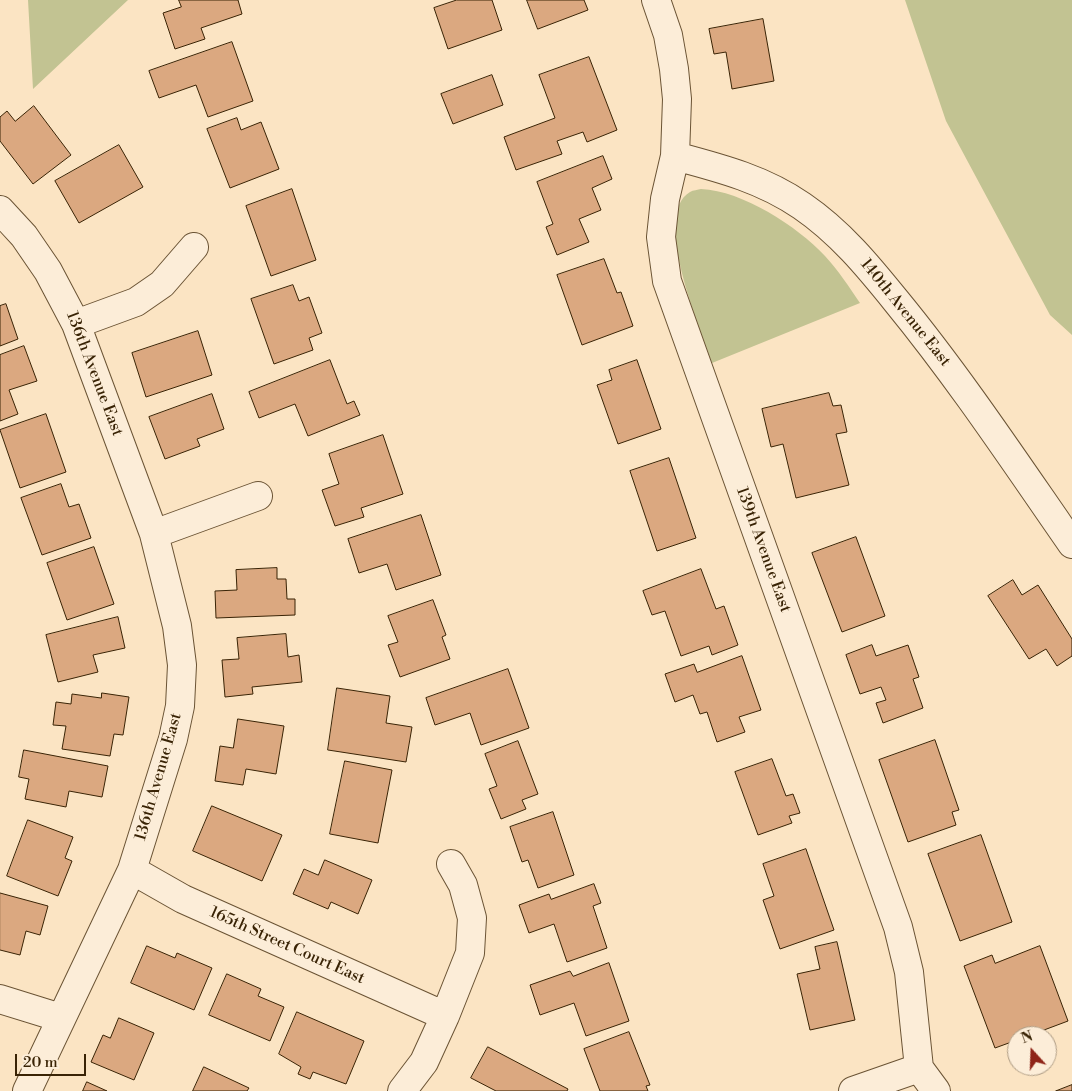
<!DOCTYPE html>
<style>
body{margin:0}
#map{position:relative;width:1072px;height:1091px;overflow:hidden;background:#fbe4c3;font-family:"Libre Bodoni",serif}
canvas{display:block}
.north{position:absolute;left:1007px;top:1026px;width:50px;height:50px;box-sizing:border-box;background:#fcedd8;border:1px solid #ae9c84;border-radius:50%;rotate:340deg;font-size:14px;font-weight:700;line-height:20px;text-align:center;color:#392305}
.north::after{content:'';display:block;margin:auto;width:18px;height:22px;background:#8f2418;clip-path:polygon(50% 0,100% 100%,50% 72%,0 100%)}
.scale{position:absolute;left:15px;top:1054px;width:71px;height:22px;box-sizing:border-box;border:2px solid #392305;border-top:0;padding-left:6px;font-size:15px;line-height:18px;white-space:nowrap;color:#392305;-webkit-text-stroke:4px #fcedd8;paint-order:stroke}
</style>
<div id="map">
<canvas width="1072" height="1091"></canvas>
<div class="north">N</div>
<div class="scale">20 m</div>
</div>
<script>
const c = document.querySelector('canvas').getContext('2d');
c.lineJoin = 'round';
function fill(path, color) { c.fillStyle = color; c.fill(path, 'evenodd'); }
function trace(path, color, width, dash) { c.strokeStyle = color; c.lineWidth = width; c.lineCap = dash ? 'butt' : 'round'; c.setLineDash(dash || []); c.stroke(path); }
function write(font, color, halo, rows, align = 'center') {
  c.font = font + ' "Libre Bodoni",serif'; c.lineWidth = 5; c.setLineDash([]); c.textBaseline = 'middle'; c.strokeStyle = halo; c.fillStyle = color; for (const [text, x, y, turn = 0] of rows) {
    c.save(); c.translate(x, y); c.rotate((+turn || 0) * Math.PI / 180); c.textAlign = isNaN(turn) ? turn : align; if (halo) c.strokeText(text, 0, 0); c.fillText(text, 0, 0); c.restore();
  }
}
fill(new Path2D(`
 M 28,0 L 128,0 L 33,89 Z
 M 905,0 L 1072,0 L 1072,335 L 1050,315 L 946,121 Z
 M 701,189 C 743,191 797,226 825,256 C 839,271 849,287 860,303 L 712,363 C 701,330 651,215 690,192 C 693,190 698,190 701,189 Z`), '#c2c392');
const building = new Path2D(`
 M 179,0 L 238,0 L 242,14 L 201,28 L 205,39 L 175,49 L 163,13 L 181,7 Z
 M 457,0 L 492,0 L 502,30 L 448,49 L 434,8 Z
 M 527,0 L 584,0 L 588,10 L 538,29 Z
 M 763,19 L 774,81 L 732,89 L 726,52 L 714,54 L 709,29 Z
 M 232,42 L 253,101 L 208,117 L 196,85 L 159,98 L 149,71 Z
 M 589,57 L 617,130 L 587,142 L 583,132 L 557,141 L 562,154 L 516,170 L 504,137 L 555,118 L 539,75 Z
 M 492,75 L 503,105 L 453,124 L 441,94 Z
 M 34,106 L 71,155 L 33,184 L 0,141 L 0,117 L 7,111 L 15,121 Z
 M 237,118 L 241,130 L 261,122 L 279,169 L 230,188 L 207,129 Z
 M 119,145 L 143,187 L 79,223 L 55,181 Z
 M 603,156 L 612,179 L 592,188 L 601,210 L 579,219 L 589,242 L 557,255 L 546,227 L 553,224 L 537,182 Z
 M 292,189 L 316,260 L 271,276 L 246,206 Z
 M 604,259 L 617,293 L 621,292 L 633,326 L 582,345 L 557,275 Z
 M 293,285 L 299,301 L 309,297 L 322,333 L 309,338 L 313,350 L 274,364 L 251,299 Z
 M 6,304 L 18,339 L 0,346 L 0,306 Z
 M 198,331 L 212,375 L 146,397 L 132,353 Z
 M 24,346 L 37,381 L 9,390 L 18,414 L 0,421 L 0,355 Z
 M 330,360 L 347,404 L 354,401 L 360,415 L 308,436 L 295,404 L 259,418 L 249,392 Z
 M 637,360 L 661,429 L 618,444 L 597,385 L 612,380 L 609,370 Z
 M 829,393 L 833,406 L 841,405 L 847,432 L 836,434 L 849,485 L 796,498 L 783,444 L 771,447 L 762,409 Z
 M 212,394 L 224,429 L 197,439 L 200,446 L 165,459 L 149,417 Z
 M 46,414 L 66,472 L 20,488 L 0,430 Z
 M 383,435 L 403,494 L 361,508 L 364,517 L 335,526 L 322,490 L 339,484 L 329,454 Z
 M 669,458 L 696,538 L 657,551 L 630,471 Z
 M 61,484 L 69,507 L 79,504 L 91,538 L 42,555 L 21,498 Z
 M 421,515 L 441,575 L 396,590 L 387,564 L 359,573 L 348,539 Z
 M 856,537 L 885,616 L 842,632 L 812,553 Z
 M 94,547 L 114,604 L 67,620 L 47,563 Z
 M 277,568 L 277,579 L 286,579 L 287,599 L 295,599 L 295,615 L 216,618 L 215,591 L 237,590 L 236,570 Z
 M 701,569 L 716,609 L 724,606 L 738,645 L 712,655 L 709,646 L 681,656 L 665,611 L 652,615 L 643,591 Z
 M 1013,580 L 1022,595 L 1038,585 L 1072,639 L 1072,656 L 1057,666 L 1046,649 L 1029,659 L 988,596 Z
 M 433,600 L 446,635 L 442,637 L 450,659 L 400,677 L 388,645 L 398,642 L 388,616 Z
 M 118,617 L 125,648 L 93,655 L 98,672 L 58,682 L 46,635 Z
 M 286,634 L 288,657 L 299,655 L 302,682 L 252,687 L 253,694 L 225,697 L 222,660 L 239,659 L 237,638 Z
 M 872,645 L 876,656 L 908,645 L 919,677 L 913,679 L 923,708 L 883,723 L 876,703 L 886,700 L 881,687 L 860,694 L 846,655 Z
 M 742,656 L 761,710 L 739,717 L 745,732 L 717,742 L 707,712 L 700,714 L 693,695 L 675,702 L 665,674 L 694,664 L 697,672 Z
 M 508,669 L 529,728 L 481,745 L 470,713 L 435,725 L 426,698 Z
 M 337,688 L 390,696 L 386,723 L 412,727 L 406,762 L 328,750 Z
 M 102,693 L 129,697 L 123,735 L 114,734 L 110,756 L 62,749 L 66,726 L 53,725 L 56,702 L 71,704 L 72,694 L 101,698 Z
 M 238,719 L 284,726 L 276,774 L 246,769 L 243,785 L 215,781 L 220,746 L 233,748 Z
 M 935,740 L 959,810 L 952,812 L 956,825 L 908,842 L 879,760 Z
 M 518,741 L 538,794 L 522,800 L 526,809 L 501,819 L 489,789 L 497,786 L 485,754 Z
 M 24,750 L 108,766 L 102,797 L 69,791 L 66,807 L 25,799 L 29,779 L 19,777 Z
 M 772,759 L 786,796 L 793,794 L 800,813 L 789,816 L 792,823 L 758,835 L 735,772 Z
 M 345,761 L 392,770 L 378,843 L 330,834 Z
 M 212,806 L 282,835 L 262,881 L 193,851 Z
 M 553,812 L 574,875 L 538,888 L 528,860 L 522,862 L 510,827 Z
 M 28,820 L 73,837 L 65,858 L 72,861 L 58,896 L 7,876 Z
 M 981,835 L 1012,922 L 960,941 L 928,854 Z
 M 806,849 L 834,930 L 780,949 L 763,900 L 774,896 L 763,864 Z
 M 325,860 L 372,880 L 358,914 L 331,902 L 328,909 L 293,894 L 304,869 L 318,875 Z
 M 594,884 L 601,903 L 593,906 L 607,948 L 567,962 L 554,924 L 529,933 L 519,905 L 549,894 L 551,899 Z
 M 0,893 L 48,906 L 40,935 L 26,931 L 20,955 L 0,950 Z
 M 837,942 L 855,1020 L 810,1030 L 797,974 L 820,969 L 815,947 Z
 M 147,946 L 175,958 L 177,953 L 212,968 L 194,1010 L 131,983 Z
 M 1040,946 L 1068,1021 L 1028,1036 L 1017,1036 L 1017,1040 L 995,1048 L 964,966 L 992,955 L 995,963 Z
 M 609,963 L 629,1021 L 586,1036 L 574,1003 L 540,1015 L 530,985 L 570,971 L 573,976 Z
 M 227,974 L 261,989 L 258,996 L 284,1007 L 270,1041 L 209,1015 Z
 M 297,1012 L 364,1041 L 346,1084 L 313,1072 L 310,1079 L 298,1074 L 301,1067 L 279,1054 Z
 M 119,1018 L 154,1033 L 134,1080 L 91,1062 L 103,1035 L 110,1038 Z
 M 629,1032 L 650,1085 L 646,1086 L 648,1091 L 600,1091 L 584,1049 Z
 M 488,1047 L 568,1089 L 567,1091 L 496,1091 L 471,1078 Z
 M 204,1067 L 249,1088 L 247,1091 L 193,1091 Z
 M 87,1082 L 107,1091 L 83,1091 Z
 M 1072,1085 L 1072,1091 L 1056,1091 Z`);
fill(building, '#dba880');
trace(building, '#392305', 1);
const minor = new Path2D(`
 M 656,0 L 668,35 L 674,69 L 677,99 L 675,156 L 665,199 L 661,237 L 667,281 L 898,927 L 909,972 L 919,1068 L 936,1091
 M 675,156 C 720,168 763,179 802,206 C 840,232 868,266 897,302 C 960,379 1015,462 1072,544
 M 0,210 L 24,236 L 48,271 L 76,324 L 154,534 L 177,626 L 182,665 L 180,706 L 173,739 L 132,870 L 27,1091
 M 76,324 L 136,302 L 162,284 L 194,247
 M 154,534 L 258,496
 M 132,870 L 183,899 L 445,1016
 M 0,999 L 61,1018
 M 402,1091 L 424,1062 L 445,1016 L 470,953 L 472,918 L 463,885 L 451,864
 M 853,1091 L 919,1068`);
trace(minor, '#6a5334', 30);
trace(minor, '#fcedd8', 28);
write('16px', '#392305', '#fcedd8', [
 ["140th Avenue East",905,313,51],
 ["136th Avenue East",94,374,69],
 ["139th Avenue East",763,550,70],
 ["136th Avenue East",159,777,-74],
 ["165th Street Court East",287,946,24]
]);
</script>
